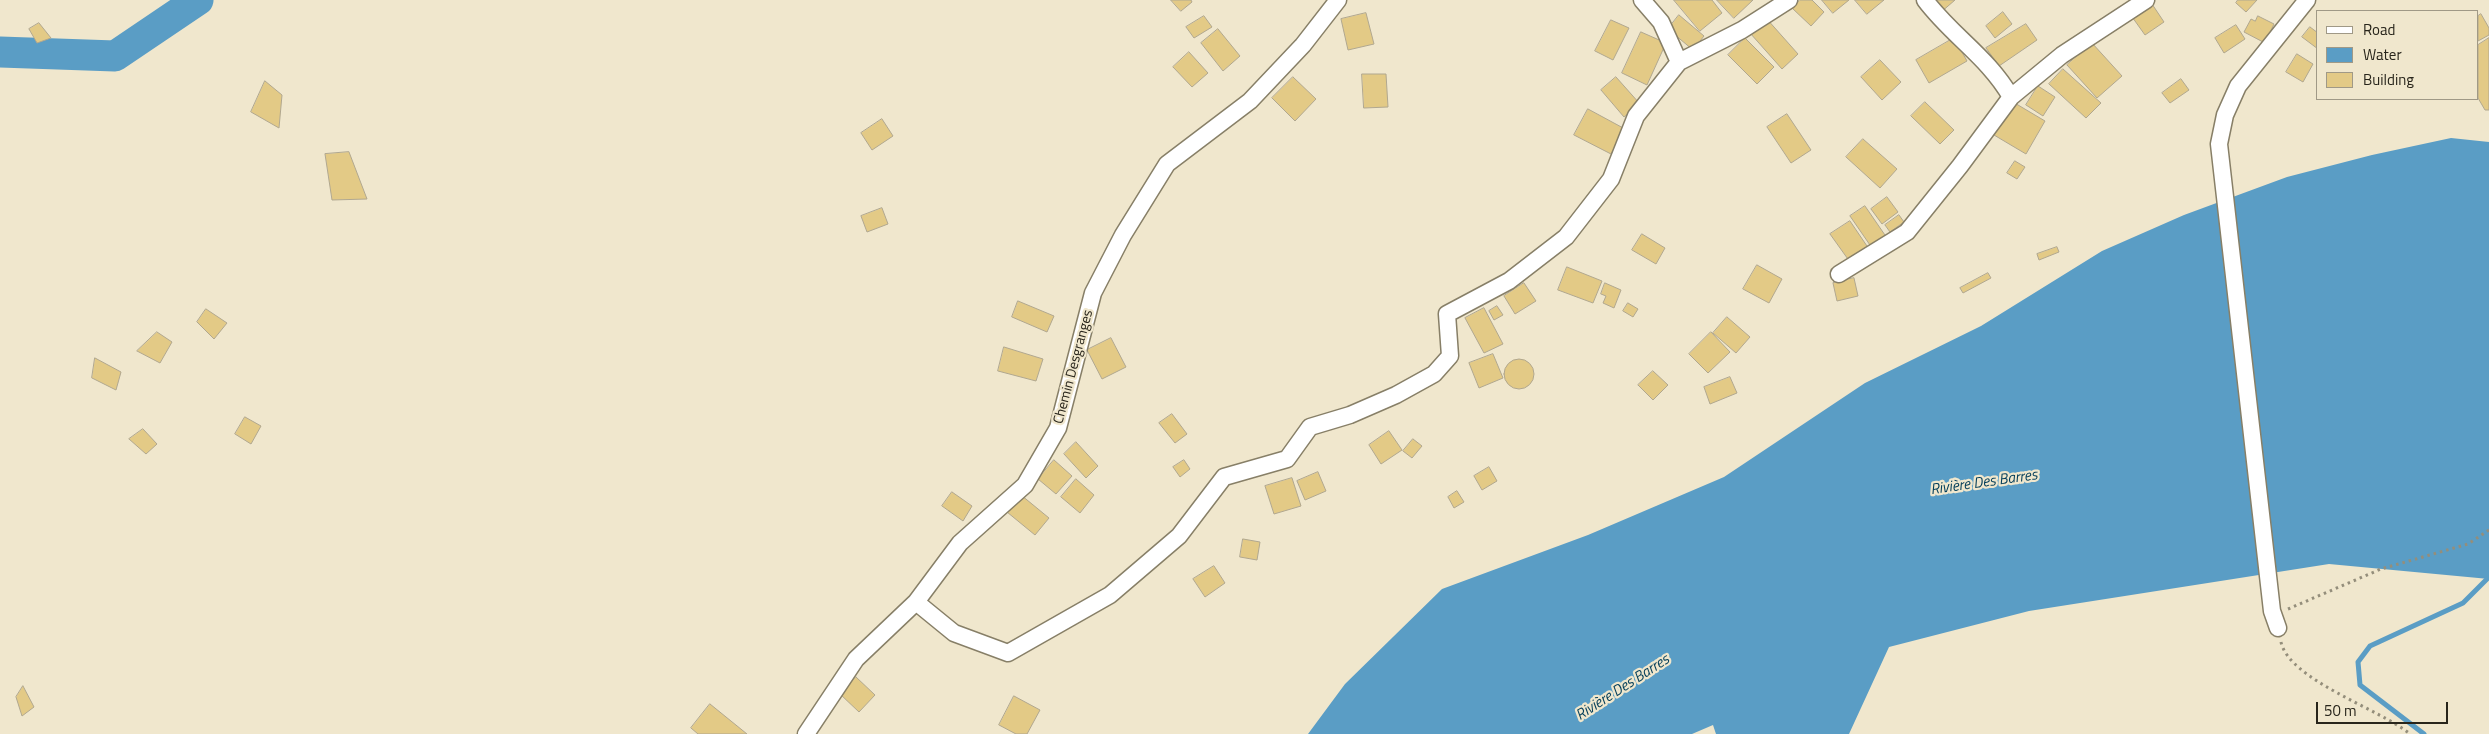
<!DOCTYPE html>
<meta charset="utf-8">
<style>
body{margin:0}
#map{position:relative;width:2489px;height:734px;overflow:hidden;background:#f0e7cd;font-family:"Titillium Web",sans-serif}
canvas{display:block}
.legend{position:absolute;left:2316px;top:10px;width:162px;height:90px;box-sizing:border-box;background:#f0e7cd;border:1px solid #a09986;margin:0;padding:6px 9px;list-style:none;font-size:15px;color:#28251b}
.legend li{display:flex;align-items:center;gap:10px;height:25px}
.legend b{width:25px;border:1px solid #a09986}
.scale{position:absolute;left:2316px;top:702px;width:132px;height:22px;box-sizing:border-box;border:2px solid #28251b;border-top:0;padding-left:6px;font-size:15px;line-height:18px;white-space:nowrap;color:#28251b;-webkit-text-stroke:4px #f0e7cd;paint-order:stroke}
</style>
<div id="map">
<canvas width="2489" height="734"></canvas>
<ul class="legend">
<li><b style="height:6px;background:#fff"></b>Road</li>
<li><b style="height:14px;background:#5a9dc5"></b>Water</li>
<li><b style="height:14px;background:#e3ca86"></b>Building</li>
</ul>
<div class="scale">50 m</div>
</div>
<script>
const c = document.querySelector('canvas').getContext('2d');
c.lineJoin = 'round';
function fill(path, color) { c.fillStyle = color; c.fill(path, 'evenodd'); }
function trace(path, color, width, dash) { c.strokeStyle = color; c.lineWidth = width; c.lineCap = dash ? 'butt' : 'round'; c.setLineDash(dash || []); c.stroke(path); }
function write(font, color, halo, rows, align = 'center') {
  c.font = font + ' "Titillium Web",sans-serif'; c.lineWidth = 4.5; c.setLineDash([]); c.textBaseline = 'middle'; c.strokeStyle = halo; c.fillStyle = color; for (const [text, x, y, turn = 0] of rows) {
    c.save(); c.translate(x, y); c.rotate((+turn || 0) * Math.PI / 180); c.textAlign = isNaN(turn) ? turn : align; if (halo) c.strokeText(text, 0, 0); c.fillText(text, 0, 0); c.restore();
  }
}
fill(new Path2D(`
 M 2451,138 L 2489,142 L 2489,579 L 2329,564 L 2029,611 L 1889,647 L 1849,734 L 1716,734 L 1713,725 L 1692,734 L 1308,734 L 1345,684 L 1442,589 L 1588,535 L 1724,477 L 1865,383 L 1981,326 L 2102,251 L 2184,215 L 2287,177 L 2372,155 Z`), '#5a9dc5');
trace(new Path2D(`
 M 2424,734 L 2360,685 L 2358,662 L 2370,646 L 2463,603 L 2489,577`), '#5a9dc5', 5);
trace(new Path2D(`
 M 0,52 L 115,56 L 198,0`), '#5a9dc5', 31);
const building = new Path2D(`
 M 1171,0 L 1191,0 L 1192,2 L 1181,11 Z
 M 1674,0 L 1712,0 L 1722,13 L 1700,31 Z
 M 1717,0 L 1753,0 L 1734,18 Z
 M 1800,0 L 1812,0 L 1824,12 L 1811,26 L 1792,8 Z
 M 1822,0 L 1849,0 L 1833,13 Z
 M 1855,0 L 1884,0 L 1867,14 Z
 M 1929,0 L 1955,0 L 1940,13 Z
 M 2238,0 L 2257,0 L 2246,12 L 2236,3 Z
 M 2150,1 L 2164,22 L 2145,35 L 2130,14 Z
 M 2003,12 L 2012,24 L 1995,38 L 1986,26 Z
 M 1366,13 L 1374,44 L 1348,50 L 1341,19 Z
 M 2481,14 L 2489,28 L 2489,35 L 2478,41 L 2478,16 Z
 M 1679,15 L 1704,36 L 1693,50 L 1668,29 Z
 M 1204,16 L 1212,27 L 1194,38 L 1186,27 Z
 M 2258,16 L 2274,24 L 2265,43 L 2244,32 L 2251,19 L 2255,21 Z
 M 1766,18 L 1798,54 L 1782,69 L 1750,33 Z
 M 1611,20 L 1629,28 L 1613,60 L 1595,51 Z
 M 39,23 L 51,38 L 37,43 L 29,29 Z
 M 2026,24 L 2037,40 L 1999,66 L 1986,48 Z
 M 2236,25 L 2245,39 L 2224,53 L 2215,38 Z
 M 2310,27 L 2318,33 L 2318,49 L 2302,37 Z
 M 1218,29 L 1240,56 L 1223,71 L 1201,43 Z
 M 1641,32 L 1666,43 L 1647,85 L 1622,73 Z
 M 1745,38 L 1774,67 L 1757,84 L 1728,55 Z
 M 1954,38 L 1967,61 L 1929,83 L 1916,60 Z
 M 2489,38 L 2489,110 L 2485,110 L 2478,98 L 2478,45 Z
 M 2092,43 L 2122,76 L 2097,98 L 2067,65 Z
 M 1189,52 L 1208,73 L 1192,87 L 1173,67 Z
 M 2297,54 L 2313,64 L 2303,82 L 2286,72 Z
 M 1880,60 L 1901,82 L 1882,100 L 1861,77 Z
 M 2063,69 L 2101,103 L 2086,118 L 2049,84 Z
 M 1362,74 L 1386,74 L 1388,107 L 1364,108 Z
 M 1293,77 L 1316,99 L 1295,121 L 1272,98 Z
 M 1616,77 L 1640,104 L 1624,117 L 1601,90 Z
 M 2181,79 L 2189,90 L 2170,103 L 2162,93 Z
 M 265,81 L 282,95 L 279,128 L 251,112 Z
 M 2038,86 L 2055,97 L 2043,116 L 2026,105 Z
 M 1925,102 L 1954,130 L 1940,144 L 1911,116 Z
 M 2013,102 L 2045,121 L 2026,154 L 1994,135 Z
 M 1588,109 L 1625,129 L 1611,154 L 1574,135 Z
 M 1787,114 L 1811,150 L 1791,163 L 1767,127 Z
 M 882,119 L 893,136 L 872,150 L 861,133 Z
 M 1863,139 L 1897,169 L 1880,188 L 1846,157 Z
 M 349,152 L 367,199 L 332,200 L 325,154 Z
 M 2015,161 L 2025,167 L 2017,179 L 2007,173 Z
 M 1887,197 L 1898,212 L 1882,224 L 1871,209 Z
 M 1865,206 L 1887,238 L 1872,248 L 1850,216 Z
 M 882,208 L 888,224 L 867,232 L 861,216 Z
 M 1899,215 L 1904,222 L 1890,232 L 1885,225 Z
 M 1850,221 L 1869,249 L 1850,262 L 1830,234 Z
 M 1642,234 L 1665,248 L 1656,264 L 1632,250 Z
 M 2057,247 L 2059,252 L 2039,260 L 2037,254 Z
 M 1757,265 L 1782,279 L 1769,303 L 1743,289 Z
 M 1567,267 L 1602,281 L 1593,303 L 1558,290 Z
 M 1988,273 L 1991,278 L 1963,293 L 1960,288 Z
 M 1854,278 L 1858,296 L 1837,301 L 1833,283 Z
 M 1524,283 L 1536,301 L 1515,314 L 1504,296 Z
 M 1605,283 L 1621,290 L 1614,308 L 1603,303 L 1606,296 L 1601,294 Z
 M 1018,301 L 1054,316 L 1047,332 L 1012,317 Z
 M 1628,303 L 1638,309 L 1633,317 L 1623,311 Z
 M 1497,306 L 1503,315 L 1494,320 L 1489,311 Z
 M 1484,308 L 1503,344 L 1484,353 L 1465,318 Z
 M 206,309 L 227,323 L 214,339 L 197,322 Z
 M 1727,317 L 1750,337 L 1736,353 L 1713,333 Z
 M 157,332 L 172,342 L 160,363 L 137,351 Z
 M 1711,332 L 1730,352 L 1708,373 L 1689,354 Z
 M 1111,338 L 1126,367 L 1102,379 L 1087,350 Z
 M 1004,347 L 1043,359 L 1036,381 L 998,371 Z
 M 1493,354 L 1503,378 L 1479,388 L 1469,363 Z
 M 95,358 L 121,372 L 116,390 L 92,378 Z
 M1504 374a15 15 0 1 1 30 0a15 15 0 1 1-30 0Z
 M 1653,371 L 1668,385 L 1653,400 L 1638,385 Z
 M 1730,377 L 1737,393 L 1710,404 L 1704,387 Z
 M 1172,414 L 1187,434 L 1175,443 L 1159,423 Z
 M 245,417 L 261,426 L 251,444 L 235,434 Z
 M 143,429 L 157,444 L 146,454 L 129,439 Z
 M 1389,431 L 1402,450 L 1381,464 L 1369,445 Z
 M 1413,439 L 1422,446 L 1412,458 L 1403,451 Z
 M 1076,442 L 1098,466 L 1086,478 L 1064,454 Z
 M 1054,460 L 1072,476 L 1056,494 L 1038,479 Z
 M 1184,460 L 1190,469 L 1180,477 L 1173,467 Z
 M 1489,467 L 1497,481 L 1482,490 L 1474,476 Z
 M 1318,472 L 1326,491 L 1305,500 L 1297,481 Z
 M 1292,478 L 1301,506 L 1274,514 L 1265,486 Z
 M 1076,479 L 1094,495 L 1080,513 L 1061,497 Z
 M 1457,491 L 1464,502 L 1454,508 L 1448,497 Z
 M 952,492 L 972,506 L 963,521 L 942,506 Z
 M 1021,495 L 1049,518 L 1035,535 L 1007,512 Z
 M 1243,539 L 1260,542 L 1257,560 L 1240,557 Z
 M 1214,566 L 1225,583 L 1205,597 L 1193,579 Z
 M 856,677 L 875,695 L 859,712 L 840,694 Z
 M 23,686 L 34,707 L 22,716 L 16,697 Z
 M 1014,696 L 1040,710 L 1027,734 L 1016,734 L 999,725 Z
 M 710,704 L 747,734 L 698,734 L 691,728 Z`);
fill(building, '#e3ca86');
trace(building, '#b0a78f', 1);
const street = new Path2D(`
 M 1642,0 L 1661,22 L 1679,62 L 1742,30 L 1789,0
 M 2011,97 L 2062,55 L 2146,0
 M 1839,274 L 1907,232 L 1960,166 L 2011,97 C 1988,57 1952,36 1925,0
 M 916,602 L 954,633 L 1008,653 L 1110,595 L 1179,536 L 1224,477 L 1287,459 L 1310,427 L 1350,415 L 1396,395 L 1434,374 L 1450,356 L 1447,314 L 1509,281 L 1566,237 L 1611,179 L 1636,116 L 1679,62
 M 2278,628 L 2272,611 L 2219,144 L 2225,115 L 2238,86 L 2307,0
 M 806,734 L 856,659 L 916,602 L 960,543 L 1025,485 L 1058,428 L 1093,293 L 1123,235 L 1167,164 L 1250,101 L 1303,45 L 1338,0`);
trace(street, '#877f67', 19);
trace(new Path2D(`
 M 2288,609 L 2381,569 L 2468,544 L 2489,530
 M 2281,642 C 2289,680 2380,709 2410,734`), '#948e7b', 3, [2.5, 4]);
trace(street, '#fff', 16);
write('14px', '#28251b', '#f0e7cd', [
 ["Chemin Desgranges",1074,367,-75]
]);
write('italic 15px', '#023d59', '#f0e7cd', [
 ["Rivière Des Barres",1984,483,-8],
 ["Rivière Des Barres",1623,688,-33]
]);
</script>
